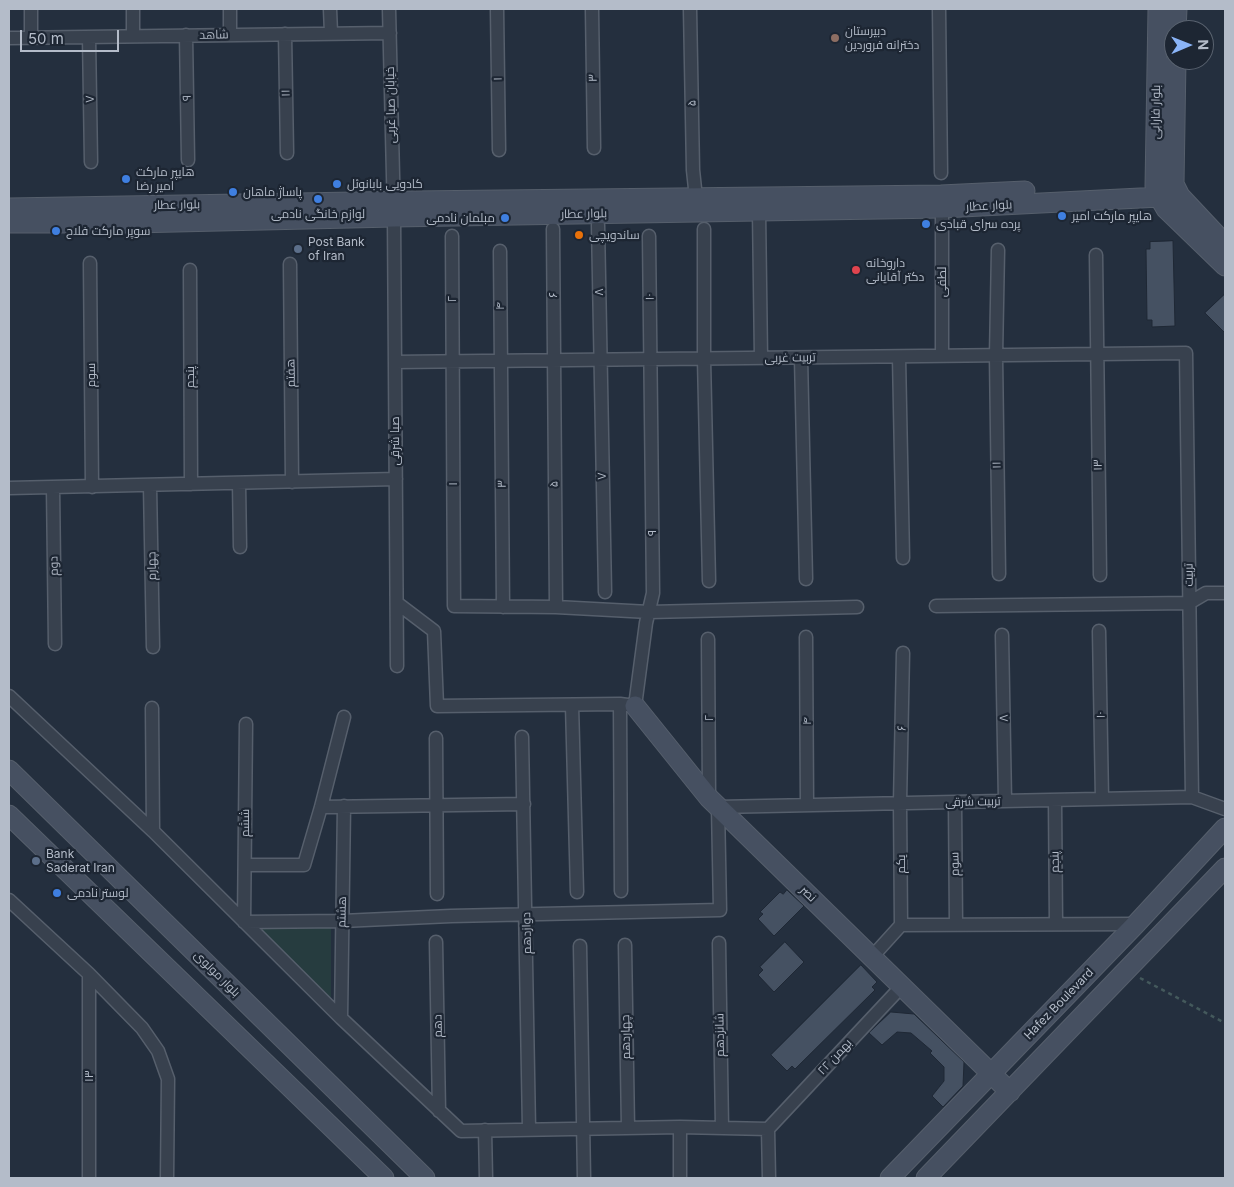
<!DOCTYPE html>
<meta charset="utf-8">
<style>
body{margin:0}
#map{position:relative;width:1234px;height:1187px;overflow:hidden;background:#242f3e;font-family:Inter,sans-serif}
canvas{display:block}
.frame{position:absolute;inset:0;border:10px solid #b4bcc9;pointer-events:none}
.north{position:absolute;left:1164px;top:20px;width:50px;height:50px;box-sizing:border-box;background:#1d2633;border:1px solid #59626f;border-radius:50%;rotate:89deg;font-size:14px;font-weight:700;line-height:20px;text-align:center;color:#b4bcc9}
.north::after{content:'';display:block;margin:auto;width:18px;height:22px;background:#8ab4f8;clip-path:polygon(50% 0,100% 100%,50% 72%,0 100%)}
.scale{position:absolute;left:20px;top:30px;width:99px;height:22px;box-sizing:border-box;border:2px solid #b4bcc9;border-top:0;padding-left:6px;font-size:15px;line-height:18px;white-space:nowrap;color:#b4bcc9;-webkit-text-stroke:4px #1d2633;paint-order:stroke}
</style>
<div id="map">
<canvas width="1234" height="1187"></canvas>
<div class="frame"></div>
<div class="north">N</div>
<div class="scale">50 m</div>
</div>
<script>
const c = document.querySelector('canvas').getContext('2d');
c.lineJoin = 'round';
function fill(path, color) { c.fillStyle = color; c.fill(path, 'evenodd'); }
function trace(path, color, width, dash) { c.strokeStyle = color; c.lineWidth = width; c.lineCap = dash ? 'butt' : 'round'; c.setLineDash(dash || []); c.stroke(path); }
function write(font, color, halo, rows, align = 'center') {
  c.font = font + ' Inter,Cairo,sans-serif'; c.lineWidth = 4.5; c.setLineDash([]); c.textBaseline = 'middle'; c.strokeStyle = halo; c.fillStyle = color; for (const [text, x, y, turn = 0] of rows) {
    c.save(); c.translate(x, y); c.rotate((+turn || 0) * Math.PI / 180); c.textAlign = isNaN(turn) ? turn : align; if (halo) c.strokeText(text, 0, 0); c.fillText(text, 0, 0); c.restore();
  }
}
fill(new Path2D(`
 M 260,928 L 331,928 L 331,998 Z`), '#263c3f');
const building = new Path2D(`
 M 1173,241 L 1175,326 L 1152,327 L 1152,320 L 1147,320 L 1146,249 L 1150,249 L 1150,242 Z
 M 1225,294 L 1225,333 L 1205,313 Z
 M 787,890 L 804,906 L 774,936 L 758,919 L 763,914 L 760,912 L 780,892 L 783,894 Z
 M 785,942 L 804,962 L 774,992 L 758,975 L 763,970 L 760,967 Z
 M 861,965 L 877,982 L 872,987 L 875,990 L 795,1069 L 792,1066 L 787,1071 L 771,1055 Z
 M 891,1012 L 914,1014 L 964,1062 L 963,1086 L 943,1107 L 932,1096 L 944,1081 L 944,1067 L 930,1053 L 932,1051 L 911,1033 L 897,1032 L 882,1045 L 869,1033 Z`);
fill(building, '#455162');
trace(building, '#1f2835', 1);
const street = new Path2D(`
 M 31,9 L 31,38
 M 133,9 L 133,36
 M 230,9 L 230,35
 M 330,9 L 331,33
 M 389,9 L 394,217 L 397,666
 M 497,9 L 499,150
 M 592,9 L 594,148
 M 690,9 L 693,170 L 696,198
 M 939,9 L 941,173
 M 285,34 L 287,153
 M 186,35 L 188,160
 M 89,37 L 91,162
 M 9,38 L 390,33
 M 942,208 L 942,356
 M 759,211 L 761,358
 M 598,225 L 605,592
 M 553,229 L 556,607
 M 704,229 L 704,359 L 709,581
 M 452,236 L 454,606 L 556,607 L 649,612 L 857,607
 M 998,250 L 996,356 L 999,574
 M 500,251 L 503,607
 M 1096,255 L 1100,575
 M 90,263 L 92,487
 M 290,264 L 292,482
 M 190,270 L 191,484
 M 899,357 L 903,558
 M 801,358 L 806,579
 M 395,362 L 1186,353 L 1192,797
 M 239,483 L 240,547
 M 150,486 L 153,647
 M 53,487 L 55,644
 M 9,488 L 396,479
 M 397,603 L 434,631 L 437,706 L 620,704 L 635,706 L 646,623 L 653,593 L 649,236
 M 936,606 L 1189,603 L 1206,593 L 1225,593
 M 1099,631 L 1102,799
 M 1002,635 L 1005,801
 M 806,637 L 807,805
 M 708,639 L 709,798
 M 9,696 L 153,831 L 341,1018 L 461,1131 L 680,1127 L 768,1129
 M 620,704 L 621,891
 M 572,705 L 577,892
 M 152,708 L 153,831
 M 246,724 L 244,922 L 342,921 L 451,916 L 720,910 L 718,807 L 1192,797 L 1225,809
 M 522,737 L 529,1129
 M 436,738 L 437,894
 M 1055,800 L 1056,924
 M 955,802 L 956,925
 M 321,807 L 524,804
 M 245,865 L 304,865 L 321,807 L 344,717
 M 9,900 L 89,974 L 142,1028 L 158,1051 L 168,1079 L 167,1178
 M 901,925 L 900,803 L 903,653
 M 436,942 L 439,1111
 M 719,943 L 722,1127
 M 625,945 L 628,1128
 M 580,946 L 584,1178
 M 872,957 L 901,925 L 1136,924
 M 89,974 L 89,1178
 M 341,1018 L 344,806
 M 768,1129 L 902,986
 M 768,1129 L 769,1178
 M 485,1130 L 486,1178
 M 680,1178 L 680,1127`);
const secondary = new Path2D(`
 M 1158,9 L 1155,186 L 1159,197 L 1166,209 L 1225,266
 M 1176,30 L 1177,9
 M 1174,185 L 1176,60
 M 1175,186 L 1180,196 L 1225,244
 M 9,208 L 412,201 L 941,195 L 1025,191
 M 9,223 L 133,223 L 394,217 L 942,208 L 1180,196
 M 635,706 L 709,798 L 1010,1092
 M 9,770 L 425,1178
 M 9,815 L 384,1178
 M 890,1178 L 1136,924 L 1225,828
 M 926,1178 L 1225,868`);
trace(street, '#565f6c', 15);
trace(secondary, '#565f6c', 21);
trace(new Path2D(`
 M 1140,978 L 1225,1023`), '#44595c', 2.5, [4, 4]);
trace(street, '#38414e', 12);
trace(secondary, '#465061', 19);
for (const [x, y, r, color] of [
 [835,38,5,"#8d6e63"],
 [126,179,5,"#3f7fe0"],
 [337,184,5,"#3f7fe0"],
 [233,192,5,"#3f7fe0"],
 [318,199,5,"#3f7fe0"],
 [1062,216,5,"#3f7fe0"],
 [505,218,5,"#3f7fe0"],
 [926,224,5,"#3f7fe0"],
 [56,231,5,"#3f7fe0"],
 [579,235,5,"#e8710a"],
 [298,249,5,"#5c6f8a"],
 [856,270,5,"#e0444e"],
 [36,861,5,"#5c6f8a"],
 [57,893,5,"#3f7fe0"]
]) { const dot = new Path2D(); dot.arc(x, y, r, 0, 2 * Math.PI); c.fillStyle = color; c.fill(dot); trace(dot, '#1d2633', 2); }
write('12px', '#b4bcc9', '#1d2633', [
 ["دبیرستان",845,31],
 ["دخترانه فروردین",845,45],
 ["هایپر مارکت",136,172],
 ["امیر رضا",136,186],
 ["کادویی بابانوئل",347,184],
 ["پاساژ ماهان",243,192],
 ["لوازم خانگی نادمی",318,214,"center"],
 ["هایپر مارکت امیر",1072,216],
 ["مبلمان نادمی",495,218,"right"],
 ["پرده سرای قبادی",936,224],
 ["سوپر مارکت فلاح",66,231],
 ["ساندویچی",589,235],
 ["Post Bank",308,242],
 ["of Iran",308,256],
 ["داروخانه",866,263],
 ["دکتر آقایانی",866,277],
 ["Bank",46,854],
 ["Saderat Iran",46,868],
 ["لوستر نادمی",67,893]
], 'left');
write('12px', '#b4bcc9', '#1d2633', [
 ["شاهد",214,35,-1],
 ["۳",593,78,-91],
 ["۱",498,79,-91],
 ["۱۱",286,93,-91],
 ["۹",187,98,-91],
 ["۷",90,99,-91],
 ["۵",692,103,-91],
 ["خیابان صبا غربی",391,105,-91],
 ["بلوار فارابی",1156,112,-89],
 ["بلوار عطار",177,205,-1],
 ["بلوار عطار",989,206,-3],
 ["بلوار عطار",584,214,-1],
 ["لطفی",942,282,-90],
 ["۸",599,292,-90],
 ["۶",553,295,-90],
 ["۱۰",650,297,-91],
 ["۲",452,299,-90],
 ["۴",500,306,-90],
 ["تربیت غربی",790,358,-1],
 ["هفتم",291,373,-91],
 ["سوم",91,375,-90],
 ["پنجم",190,377,-90],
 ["صبا شرقی",395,441,-90],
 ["۱۱",997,465,-91],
 ["۱۳",1098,465,-91],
 ["۷",602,476,-91],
 ["۱",453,484,-90],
 ["۳",502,484,-91],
 ["۵",554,484,-91],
 ["۹",652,533,-90],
 ["دوم",54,566,-91],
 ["چهارم",152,566,-91],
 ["تربیت",1189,575,-91],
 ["۱۰",1101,715,-91],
 ["۲",709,718,-90],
 ["۸",1004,718,-91],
 ["۴",807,721,-90],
 ["۶",902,728,-89],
 ["تربیت شرقی",973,802,-1],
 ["ششم",245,823,-90],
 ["پنجم",1055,862,-91],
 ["یکم",901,864,-90],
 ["سوم",955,864,-91],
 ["نصر",808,894,44],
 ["هشتم",342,912,-89],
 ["دوازدهم",527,933,-91],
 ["بلوار مولوی",217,974,45],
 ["Hafez Boulevard",1059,1004,-46],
 ["دهم",438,1026,-91],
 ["شانزدهم",720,1035,-91],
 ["چهاردهم",626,1037,-91],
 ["۲۲ بهمن",835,1057,-47],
 ["۱۳",89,1076,-90]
]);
</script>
